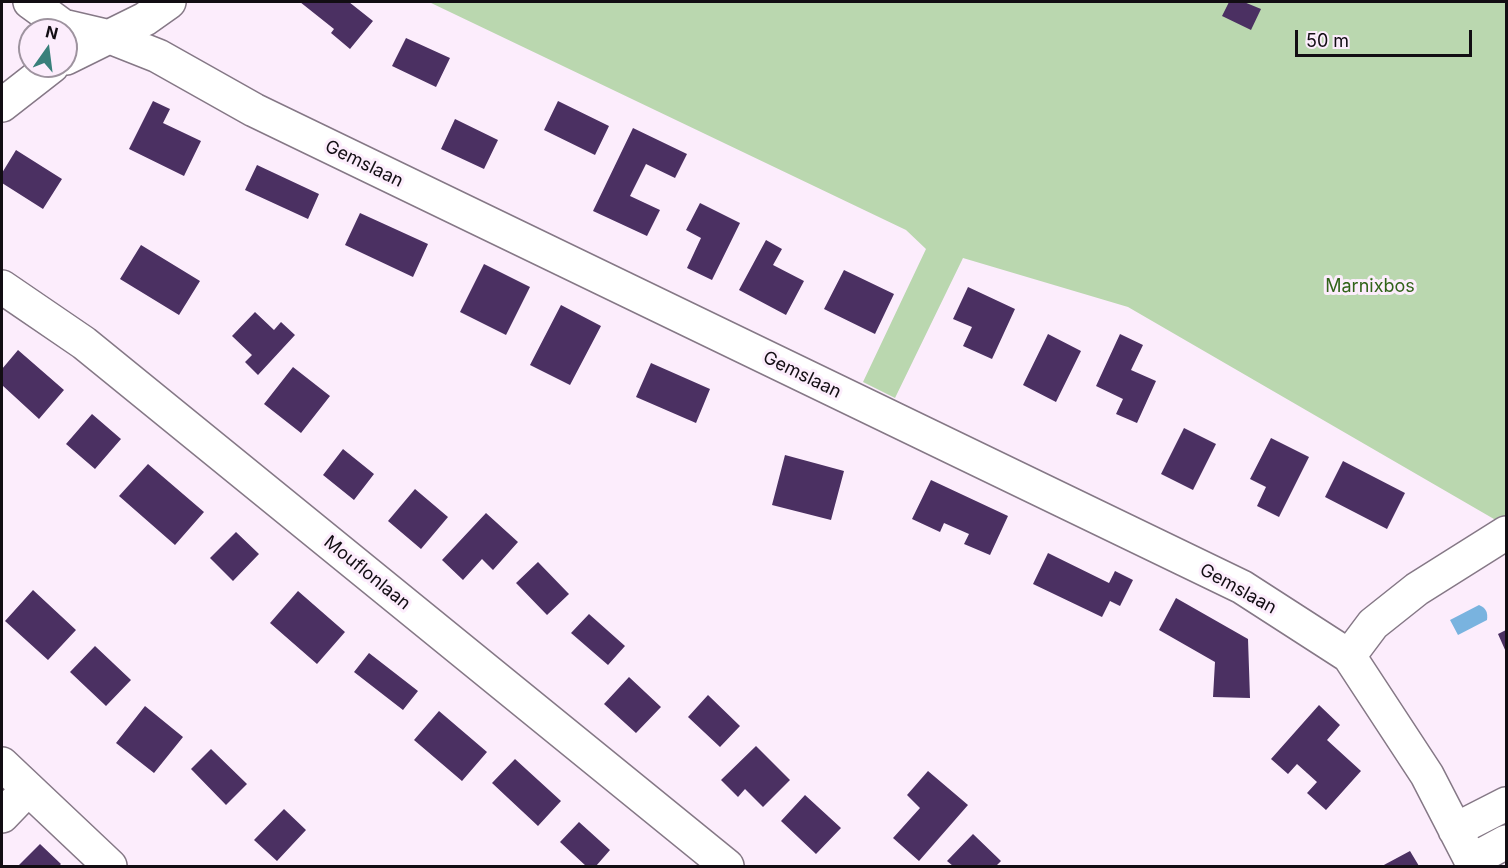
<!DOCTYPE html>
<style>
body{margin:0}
#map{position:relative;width:1508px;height:868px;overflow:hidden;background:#fcedfc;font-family:Inter,sans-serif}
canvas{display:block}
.frame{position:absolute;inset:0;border:3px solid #120d13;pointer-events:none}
.north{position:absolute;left:18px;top:18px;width:60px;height:60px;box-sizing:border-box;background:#fcedfc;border:2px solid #9e939f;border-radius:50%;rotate:14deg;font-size:16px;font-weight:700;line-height:24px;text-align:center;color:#120d13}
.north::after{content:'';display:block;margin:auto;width:21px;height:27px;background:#39807b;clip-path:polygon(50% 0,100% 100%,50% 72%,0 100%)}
.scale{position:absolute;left:1295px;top:30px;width:177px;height:27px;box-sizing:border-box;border:3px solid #120d13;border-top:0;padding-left:8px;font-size:18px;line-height:21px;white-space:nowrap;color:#120d13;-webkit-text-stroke:4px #fcedfc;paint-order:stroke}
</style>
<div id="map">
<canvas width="1508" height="868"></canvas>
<div class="frame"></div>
<div class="north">N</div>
<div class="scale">50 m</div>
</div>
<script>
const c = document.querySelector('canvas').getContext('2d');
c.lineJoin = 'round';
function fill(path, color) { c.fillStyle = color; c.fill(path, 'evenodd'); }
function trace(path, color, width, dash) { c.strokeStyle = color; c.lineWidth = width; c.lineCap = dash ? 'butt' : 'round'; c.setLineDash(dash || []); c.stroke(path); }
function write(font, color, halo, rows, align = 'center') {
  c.font = font + ' Inter,sans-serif'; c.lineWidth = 6; c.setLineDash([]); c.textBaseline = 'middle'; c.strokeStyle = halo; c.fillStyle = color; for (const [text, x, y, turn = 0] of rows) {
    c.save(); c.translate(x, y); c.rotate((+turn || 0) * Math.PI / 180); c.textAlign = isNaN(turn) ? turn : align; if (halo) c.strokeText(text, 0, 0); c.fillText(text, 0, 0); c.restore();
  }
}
fill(new Path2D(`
 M 429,2 L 1506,2 L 1506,526 L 1128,307 L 963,258 L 895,398 L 863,382 L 926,249 L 906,230 Z`), '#bad7af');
fill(new Path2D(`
 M 1479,605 C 1486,608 1488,612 1487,620 L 1458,635 L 1450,620 Z`), '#79b3df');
fill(new Path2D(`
 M 300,2 L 349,2 L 373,21 L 350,49 L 331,33 L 334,29 Z
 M 1229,2 L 1244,2 L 1261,9 L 1251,30 L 1222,16 Z
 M 406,38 L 450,58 L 436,87 L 392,66 Z
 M 153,101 L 170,109 L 163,123 L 201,141 L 184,176 L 129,149 Z
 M 558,101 L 609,126 L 595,155 L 544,130 Z
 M 455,119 L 498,140 L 484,169 L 441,149 Z
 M 633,128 L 687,154 L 675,178 L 646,164 L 630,196 L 660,210 L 647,236 L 593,211 Z
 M 16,150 L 62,179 L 43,209 L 2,183 L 2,173 Z
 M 257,165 L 319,194 L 308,219 L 245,190 Z
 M 700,203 L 740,223 L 712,280 L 687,268 L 701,238 L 686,230 Z
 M 360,213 L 428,244 L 413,277 L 345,245 Z
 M 766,240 L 782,249 L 773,265 L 804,281 L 786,315 L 739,290 Z
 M 141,245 L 200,281 L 179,315 L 120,279 Z
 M 484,264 L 530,287 L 506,335 L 460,312 Z
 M 844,270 L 894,294 L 875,334 L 824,309 Z
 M 968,287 L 1015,309 L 992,359 L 963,346 L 972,327 L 953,319 Z
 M 561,305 L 601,326 L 570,385 L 530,365 Z
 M 255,312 L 274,330 L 281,322 L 295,335 L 258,375 L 245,362 L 252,355 L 232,336 Z
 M 1048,334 L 1081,351 L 1056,402 L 1023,385 Z
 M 1120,334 L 1143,345 L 1131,370 L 1156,381 L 1137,423 L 1116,414 L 1123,399 L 1096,386 Z
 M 18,350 L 64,390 L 39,419 L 2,385 L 2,369 Z
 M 651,363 L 710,389 L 696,423 L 636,397 Z
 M 293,367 L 330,396 L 301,433 L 264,404 Z
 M 92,414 L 121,439 L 95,469 L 66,444 Z
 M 1184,428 L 1216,444 L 1193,490 L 1161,474 Z
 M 1271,438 L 1309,457 L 1279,517 L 1257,506 L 1266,487 L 1250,479 Z
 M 343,449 L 374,474 L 354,500 L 323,475 Z
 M 785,455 L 844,471 L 831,520 L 772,505 Z
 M 1343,461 L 1405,493 L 1387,529 L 1325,497 Z
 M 148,464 L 204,512 L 175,545 L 119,496 Z
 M 931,480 L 1008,516 L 990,555 L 964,544 L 969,534 L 944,523 L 940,532 L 912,519 Z
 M 415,489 L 448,517 L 421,549 L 388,521 Z
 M 486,513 L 518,542 L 493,570 L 482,559 L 463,580 L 442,560 Z
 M 236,532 L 259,554 L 233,581 L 210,558 Z
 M 1048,553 L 1109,583 L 1115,571 L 1133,580 L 1120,606 L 1110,601 L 1102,617 L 1033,584 Z
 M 538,562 L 569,594 L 547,615 L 516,583 Z
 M 33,590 L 76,630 L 48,660 L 5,621 Z
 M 298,591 L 345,632 L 317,664 L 270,623 Z
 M 1176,598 L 1248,639 L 1250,698 L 1213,697 L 1215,662 L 1159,630 Z
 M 589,614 L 625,646 L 608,665 L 571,633 Z
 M 1506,630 L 1506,652 L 1498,634 Z
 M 95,646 L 131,680 L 106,706 L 70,672 Z
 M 369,653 L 418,691 L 403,710 L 354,672 Z
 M 629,677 L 661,707 L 636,733 L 604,704 Z
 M 708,695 L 740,726 L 720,747 L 688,717 Z
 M 1319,705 L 1340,725 L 1327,740 L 1361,771 L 1326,810 L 1307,793 L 1317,782 L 1297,764 L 1288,774 L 1271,759 Z
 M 145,706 L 183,737 L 154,773 L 116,743 Z
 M 439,711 L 487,752 L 462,781 L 414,740 Z
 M 756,746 L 790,780 L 763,807 L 745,789 L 738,797 L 721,780 Z
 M 211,749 L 247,784 L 226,805 L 191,769 Z
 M 515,759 L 561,801 L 538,826 L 492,783 Z
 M 928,771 L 968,805 L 919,861 L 893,838 L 920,808 L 907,795 Z
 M 805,795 L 841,828 L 816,854 L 781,821 Z
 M 284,809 L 306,830 L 277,861 L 254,840 Z
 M 579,822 L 610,850 L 596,866 L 586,866 L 560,842 Z
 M 973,834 L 1001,861 L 996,866 L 953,866 L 947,861 Z
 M 40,844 L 61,864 L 59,866 L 18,866 Z
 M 1410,851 L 1419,866 L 1382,866 Z`), '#4b3062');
const minor = new Path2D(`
 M 30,2 L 63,26 L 110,37 L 158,56 L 254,110 L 1242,587 L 1349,656 L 1427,775 L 1474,866
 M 66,58 L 145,19 L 169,2
 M 2,105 L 52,66
 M 2,287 L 84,343 L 727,866
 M 1349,656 L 1373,624 L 1417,589 L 1506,533
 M 2,764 L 110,866
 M 2,816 L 27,790
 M 1455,830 L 1506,804
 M 1471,861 L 1506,842`);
trace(minor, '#857886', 36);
trace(minor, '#fff', 33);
write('18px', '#120d13', '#fcedfc', [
 ["Gemslaan",364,164,26],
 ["Gemslaan",802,375,26],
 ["Mouflonlaan",367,573,39],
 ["Gemslaan",1238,589,29]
]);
write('18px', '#316319', '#fcedfc', [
 ["Marnixbos",1370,287]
]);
</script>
